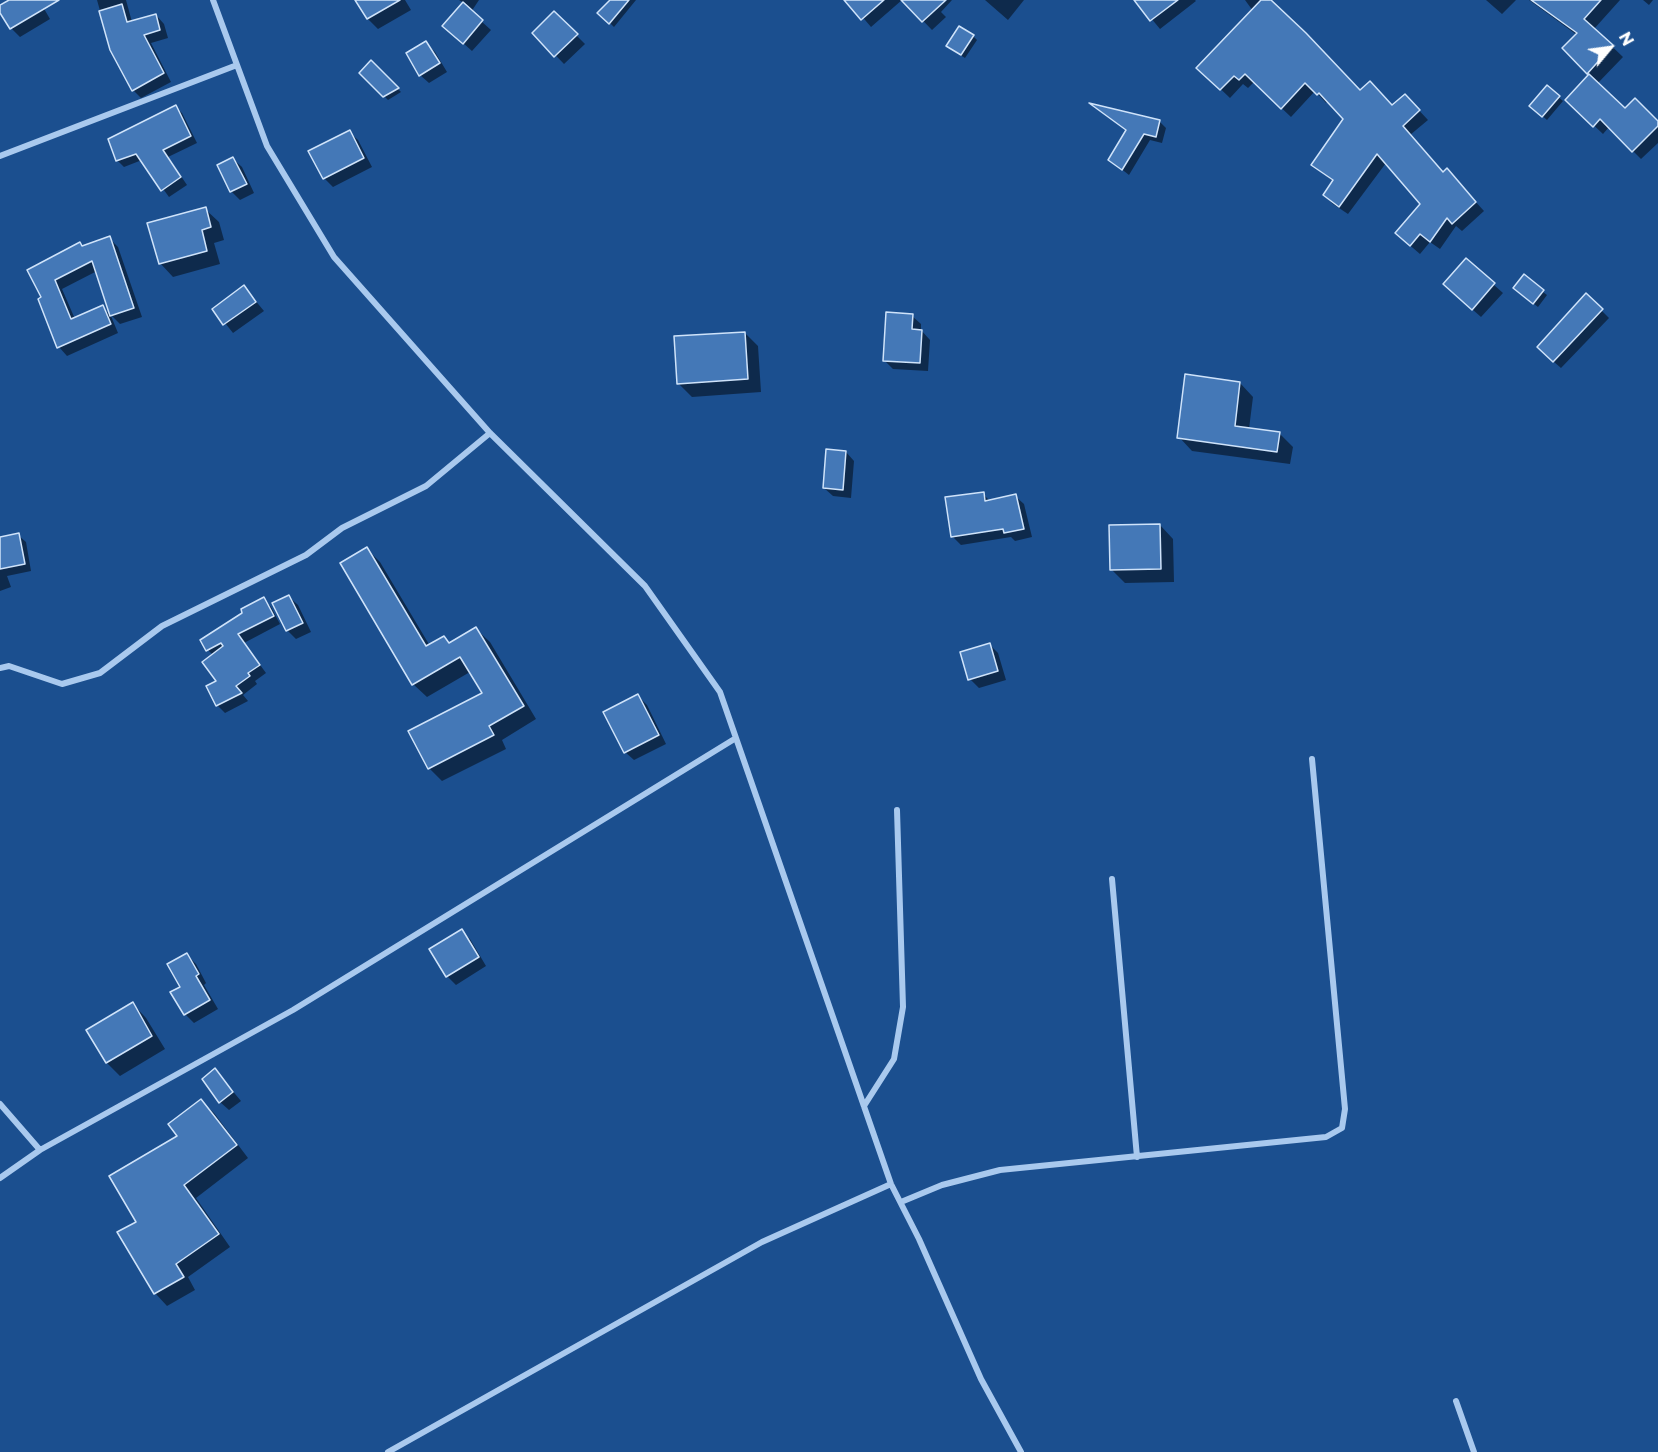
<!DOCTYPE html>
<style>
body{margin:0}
#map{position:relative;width:1658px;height:1452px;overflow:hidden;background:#1b4f8f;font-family:Montserrat,sans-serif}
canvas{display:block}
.north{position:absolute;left:1580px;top:18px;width:60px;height:60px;-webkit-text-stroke:4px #1b4f8f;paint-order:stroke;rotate:61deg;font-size:16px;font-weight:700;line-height:24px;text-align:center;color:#fff}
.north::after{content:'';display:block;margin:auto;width:21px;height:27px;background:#fff;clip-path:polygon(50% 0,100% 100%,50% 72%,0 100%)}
</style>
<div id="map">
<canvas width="1658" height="1452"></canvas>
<div class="north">N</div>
</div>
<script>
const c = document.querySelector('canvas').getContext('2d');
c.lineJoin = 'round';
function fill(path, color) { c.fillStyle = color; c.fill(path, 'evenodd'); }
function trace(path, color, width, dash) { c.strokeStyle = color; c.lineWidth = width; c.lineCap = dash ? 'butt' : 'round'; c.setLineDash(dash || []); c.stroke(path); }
fill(new Path2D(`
 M 12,0 L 39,0 L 50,19 L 20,37 L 11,28 L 0,10 L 0,7 Z
 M 97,0 L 126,0 L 132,22 L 156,15 L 164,24 L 168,38 L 151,43 L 171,82 L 141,98 L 133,90 L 111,50 Z
 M 357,0 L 405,0 L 411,10 L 378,29 L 368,19 Z
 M 459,0 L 479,0 L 471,12 L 491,30 L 472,51 L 453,34 L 464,3 Z
 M 612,0 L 636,0 L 614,27 L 600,13 Z
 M 848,0 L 902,0 L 871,27 Z
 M 903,0 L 952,0 L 941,12 L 946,17 L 932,30 Z
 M 985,0 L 1024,0 L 1008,20 Z
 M 1136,0 L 1195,0 L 1196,1 L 1160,29 Z
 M 1245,0 L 1269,0 L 1360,92 L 1393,107 L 1414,105 L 1428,120 L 1410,135 L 1443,173 L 1455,179 L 1484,211 L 1462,231 L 1456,226 L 1440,249 L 1430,242 L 1420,254 L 1406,242 L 1422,204 L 1386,163 L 1348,214 L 1333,204 L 1324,195 L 1334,182 L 1313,165 L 1345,119 L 1328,101 L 1326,103 L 1315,91 L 1291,117 L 1254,82 L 1248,88 L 1243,84 L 1230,98 L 1207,76 L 1253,11 Z
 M 1486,0 L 1516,0 L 1502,14 Z
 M 1529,0 L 1620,0 L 1594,29 L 1623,57 L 1597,84 L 1625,110 L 1658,123 L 1658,143 L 1641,159 L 1609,127 L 1603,134 L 1567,100 L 1590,75 L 1564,48 L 1577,35 Z
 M 1643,0 L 1653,0 L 1649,5 Z
 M 554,13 L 585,44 L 564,64 L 534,33 Z
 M 973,36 L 977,40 L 965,58 L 952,50 Z
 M 426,43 L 435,52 L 447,72 L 429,83 L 420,75 Z
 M 371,62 L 401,92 L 388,100 L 361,73 Z
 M 1547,87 L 1563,101 L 1547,120 L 1531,106 Z
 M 1093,105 L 1160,122 L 1166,128 L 1162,143 L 1150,140 L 1129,175 L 1110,160 L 1127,131 Z
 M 175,107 L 182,113 L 197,143 L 168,157 L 187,185 L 169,197 L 142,160 L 124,167 L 117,160 Z
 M 349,132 L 358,140 L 372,167 L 333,187 L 324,178 Z
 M 233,159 L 242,167 L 254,193 L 240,200 L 231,191 Z
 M 205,209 L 219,222 L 224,240 L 214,243 L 220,264 L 173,277 L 160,263 Z
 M 109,238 L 118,247 L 142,317 L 120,324 L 112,316 L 97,271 L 62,289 L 75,319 L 102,307 L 111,316 L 118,333 L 67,356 L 59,347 L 43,298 L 29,270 L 80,244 L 83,247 Z
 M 1466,260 L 1503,293 L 1481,317 L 1454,293 Z
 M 244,287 L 264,311 L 233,333 L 214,309 Z
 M 1519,292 L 1543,292 L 1547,295 L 1538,307 Z
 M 1586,295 L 1609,318 L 1561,368 L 1546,355 Z
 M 912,316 L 921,324 L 921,330 L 930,340 L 928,371 L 893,369 L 884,360 Z
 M 745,333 L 758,346 L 761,392 L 692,397 L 678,383 Z
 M 1240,383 L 1253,397 L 1249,429 L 1279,433 L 1293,447 L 1290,464 L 1192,451 L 1179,437 Z
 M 846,452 L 854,461 L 851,498 L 833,496 L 824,488 Z
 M 983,494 L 990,501 L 1015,496 L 1024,504 L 1032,537 L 1015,541 L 1011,537 L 961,545 L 952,536 Z
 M 1160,525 L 1173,539 L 1174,582 L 1125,583 L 1112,570 Z
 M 18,535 L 26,542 L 31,571 L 7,576 L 11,587 L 0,591 L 0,541 Z
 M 367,549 L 380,562 L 430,646 L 444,638 L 451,644 L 476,629 L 490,642 L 536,719 L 502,740 L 506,749 L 442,781 L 429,768 L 484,694 L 470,672 L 427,697 L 413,684 Z
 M 289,597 L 298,605 L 311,632 L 296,639 L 287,630 L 274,604 Z
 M 263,599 L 271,607 L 280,624 L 244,643 L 266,673 L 255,681 L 257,684 L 243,695 L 248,701 L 225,713 L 217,705 L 218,681 L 213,655 L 208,650 Z
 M 990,645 L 998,653 L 1006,680 L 979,688 L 970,679 Z
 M 638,696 L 647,705 L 666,744 L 634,760 L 625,752 Z
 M 461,931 L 470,939 L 486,966 L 456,985 L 447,976 Z
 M 187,955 L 196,964 L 206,983 L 204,985 L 218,1009 L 194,1023 L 185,1014 L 172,993 L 182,988 Z
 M 133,1004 L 146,1018 L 165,1049 L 120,1076 L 107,1063 L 88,1031 Z
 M 215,1070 L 241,1101 L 229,1110 L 220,1102 Z
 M 201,1101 L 214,1113 L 248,1158 L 196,1198 L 230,1247 L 188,1277 L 195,1290 L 167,1306 L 155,1293 L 138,1222 Z`), '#0007');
const building = new Path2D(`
 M 9,0 L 59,0 L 10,29 L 0,13 L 0,5 Z
 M 355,0 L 400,0 L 367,19 Z
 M 610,0 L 629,0 L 609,24 L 597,13 Z
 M 844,0 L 884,0 L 861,20 Z
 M 901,0 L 946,0 L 922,22 Z
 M 1134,0 L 1178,0 L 1150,21 Z
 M 1261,0 L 1271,0 L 1306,33 L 1360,90 L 1370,81 L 1392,105 L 1405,94 L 1420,110 L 1403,126 L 1443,172 L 1447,168 L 1476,202 L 1452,224 L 1447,218 L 1430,242 L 1420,234 L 1410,246 L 1395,233 L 1420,204 L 1377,154 L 1339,207 L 1323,195 L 1333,180 L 1311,165 L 1343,119 L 1319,93 L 1317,95 L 1305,83 L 1281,109 L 1245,74 L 1239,80 L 1234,76 L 1220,90 L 1196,68 Z
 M 1531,0 L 1601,0 L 1584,19 L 1613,45 L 1587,74 L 1562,48 L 1577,33 Z
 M 463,2 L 483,20 L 463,44 L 442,26 Z
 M 122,4 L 127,22 L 156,14 L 160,30 L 144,35 L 164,73 L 132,91 L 110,50 L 99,11 Z
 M 554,11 L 578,34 L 554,57 L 532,33 Z
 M 959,26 L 974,35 L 961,55 L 946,46 Z
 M 426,41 L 440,63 L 419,76 L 406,53 Z
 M 371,60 L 399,88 L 383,97 L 359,73 Z
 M 1589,74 L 1625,108 L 1635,98 L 1658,121 L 1658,126 L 1632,152 L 1600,119 L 1593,127 L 1565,100 Z
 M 1547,85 L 1560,96 L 1542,117 L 1529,106 Z
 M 1089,103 L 1160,120 L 1156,137 L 1144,134 L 1122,170 L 1108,160 L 1126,130 Z
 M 176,105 L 191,136 L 163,150 L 181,177 L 161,191 L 136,154 L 116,161 L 108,139 Z
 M 350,130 L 364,158 L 323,179 L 308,151 Z
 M 233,157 L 247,184 L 230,192 L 217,165 Z
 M 206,207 L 211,227 L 202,230 L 207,251 L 159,264 L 147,223 Z
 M 110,236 L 134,308 L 110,316 L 92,261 L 55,280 L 71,319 L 103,305 L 111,324 L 57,348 L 38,299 L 41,297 L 27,270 L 80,242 L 82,246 Z
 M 1466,258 L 1495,283 L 1472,310 L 1443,284 Z
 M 1524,274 L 1544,290 L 1533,304 L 1513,288 Z
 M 244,285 L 256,302 L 223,325 L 212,309 Z
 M 1586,293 L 1603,309 L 1553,362 L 1537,347 Z
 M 886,312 L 913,314 L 912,329 L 922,330 L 920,363 L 883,361 Z
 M 745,332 L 748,379 L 677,384 L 674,336 Z
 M 1185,374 L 1240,382 L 1235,426 L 1280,432 L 1277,452 L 1177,438 Z
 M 826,449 L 846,451 L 843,490 L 823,488 Z
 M 984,492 L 985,501 L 1016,494 L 1024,529 L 1004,533 L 1003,529 L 951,537 L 945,497 Z
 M 1160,524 L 1161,569 L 1110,570 L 1109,525 Z
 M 19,533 L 25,564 L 0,569 L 0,537 Z
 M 367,547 L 426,646 L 444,636 L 449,643 L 476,627 L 524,706 L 489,726 L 494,735 L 428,769 L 408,731 L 482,693 L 460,657 L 412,685 L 340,563 Z
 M 289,595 L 303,623 L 286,631 L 272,603 Z
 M 264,597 L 274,616 L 238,634 L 260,665 L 248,673 L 250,676 L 236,686 L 242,693 L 216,706 L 206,686 L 216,681 L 202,662 L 223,646 L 221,643 L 206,651 L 200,640 L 242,613 L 241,609 Z
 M 990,643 L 998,671 L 968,680 L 960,652 Z
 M 638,694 L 659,735 L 624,753 L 603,712 Z
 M 462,929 L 479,957 L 446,977 L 429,949 Z
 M 187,953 L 199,974 L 196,976 L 210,1000 L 184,1015 L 170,992 L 180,987 L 167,964 Z
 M 133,1002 L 152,1036 L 106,1063 L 86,1030 Z
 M 215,1068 L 233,1092 L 219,1103 L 202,1079 Z
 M 201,1099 L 237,1145 L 184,1185 L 219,1234 L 176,1264 L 184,1277 L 154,1294 L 117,1232 L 136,1222 L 109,1176 L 177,1136 L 168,1124 Z`);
fill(building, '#4478b7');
trace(building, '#cfe3fa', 1.5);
trace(new Path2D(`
 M 213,0 L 267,146 L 334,257 L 490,433 L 645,586 L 720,692 L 891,1184 L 919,1239 L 981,1379 L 1021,1452
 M 0,156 L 237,65
 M 0,668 L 9,666 L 62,684 L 100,673 L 162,626 L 306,555 L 342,528 L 426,486 L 490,433
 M 1112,879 L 1137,1157
 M 0,1104 L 40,1150
 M 864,1106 L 894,1059 L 903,1007 L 897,810
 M 0,1178 L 40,1150 L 293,1010 L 736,738
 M 901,1202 L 942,1185 L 1000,1170 L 1326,1137 L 1342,1128 L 1345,1109 L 1312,759
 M 1456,1401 L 1474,1452
 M 388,1452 L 762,1242 L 891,1184`), '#a9c9ee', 6);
</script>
